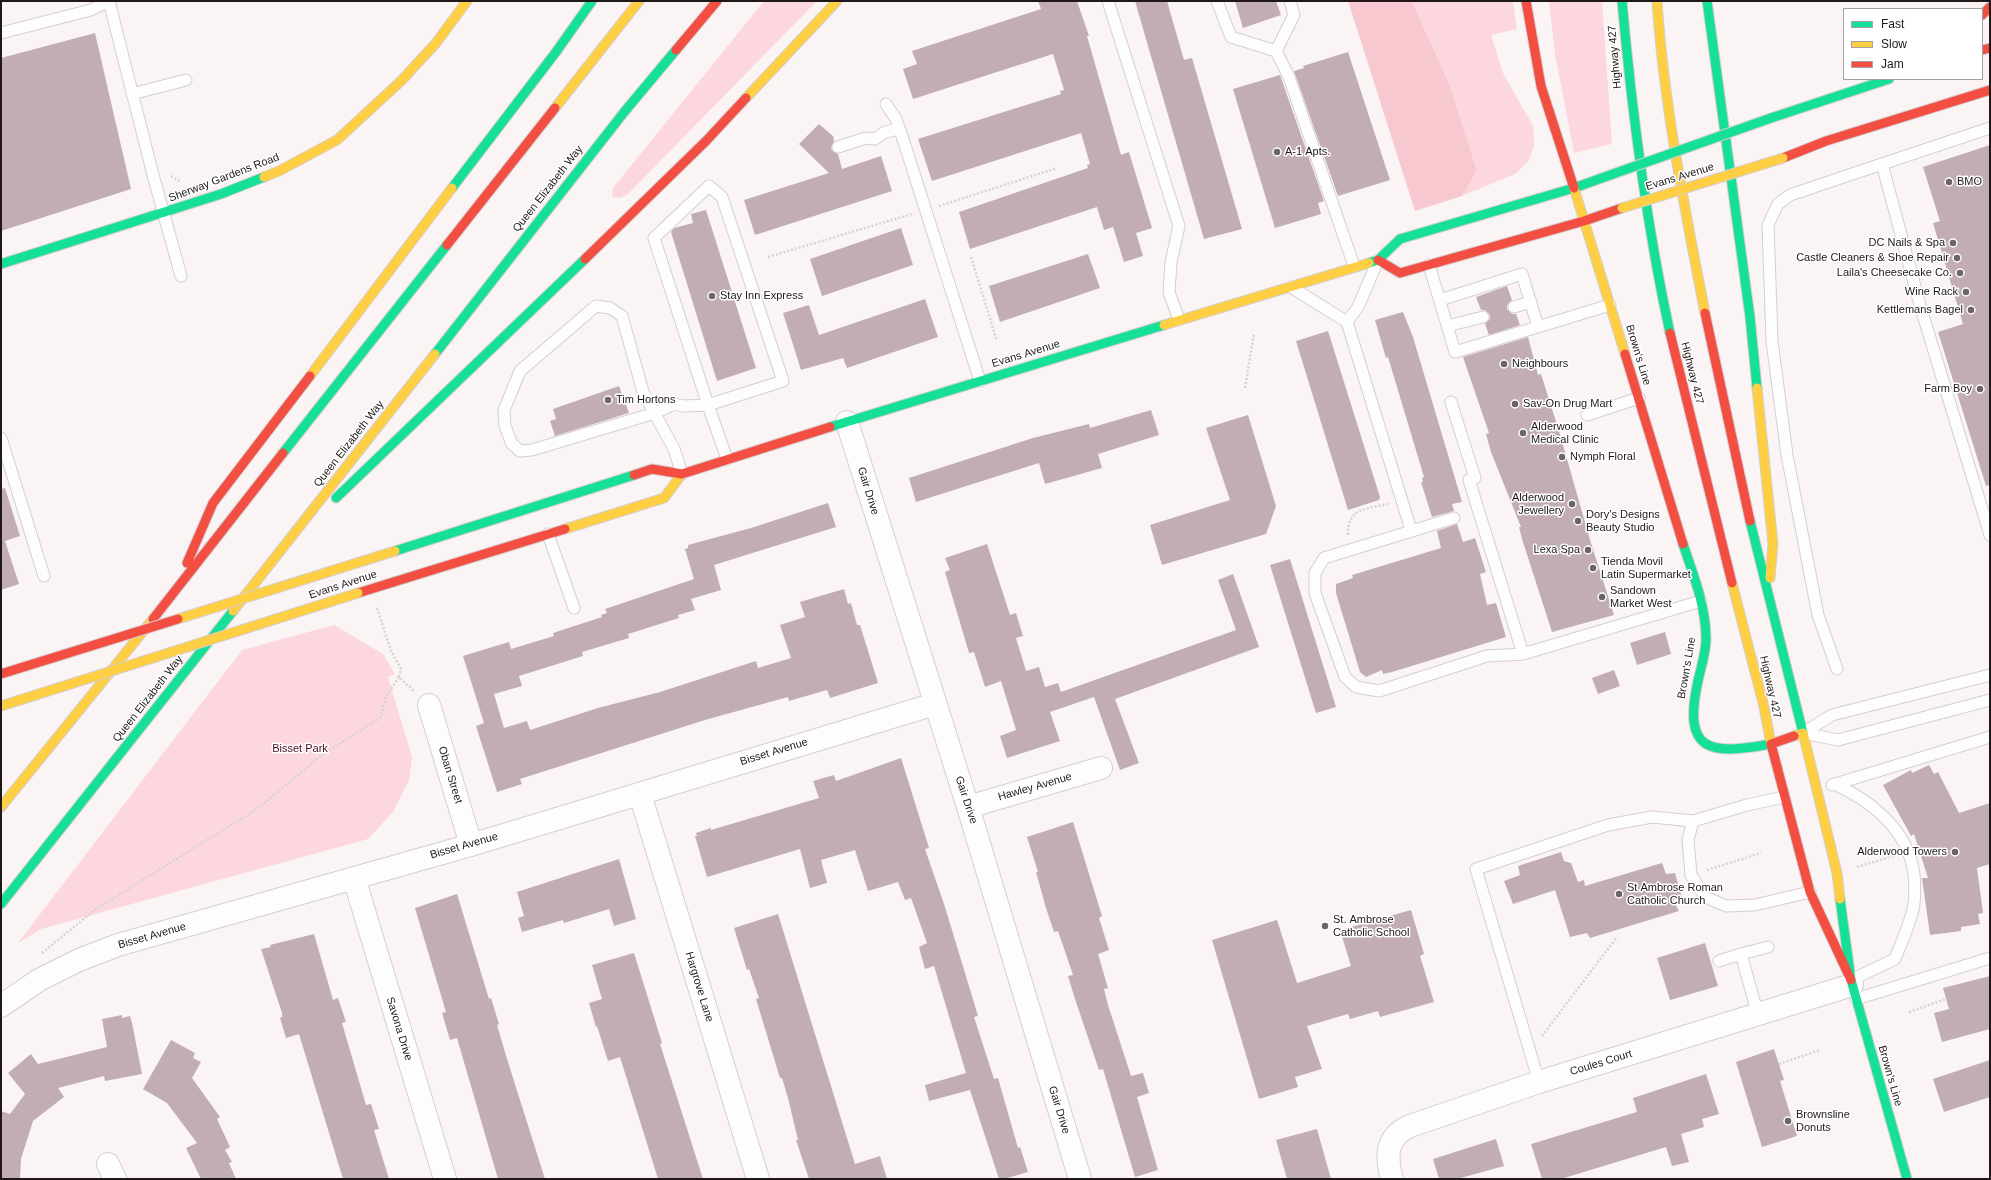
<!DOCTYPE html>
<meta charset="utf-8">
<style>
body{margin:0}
#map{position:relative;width:1991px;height:1180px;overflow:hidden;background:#faf4f5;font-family:Helvetica,sans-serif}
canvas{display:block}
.frame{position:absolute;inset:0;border:2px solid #1f1718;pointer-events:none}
.legend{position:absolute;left:1843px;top:8px;width:140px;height:72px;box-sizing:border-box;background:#fff;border:1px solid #a5a2a3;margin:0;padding:5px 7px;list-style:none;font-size:12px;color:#1f1718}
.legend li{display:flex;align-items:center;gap:8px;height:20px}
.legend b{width:20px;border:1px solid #a5a2a3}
</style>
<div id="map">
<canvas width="1991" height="1180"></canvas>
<div class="frame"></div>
<ul class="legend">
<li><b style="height:5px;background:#16e098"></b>Fast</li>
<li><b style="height:5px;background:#ffcf43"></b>Slow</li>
<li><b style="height:5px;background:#f24e42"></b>Jam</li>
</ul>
</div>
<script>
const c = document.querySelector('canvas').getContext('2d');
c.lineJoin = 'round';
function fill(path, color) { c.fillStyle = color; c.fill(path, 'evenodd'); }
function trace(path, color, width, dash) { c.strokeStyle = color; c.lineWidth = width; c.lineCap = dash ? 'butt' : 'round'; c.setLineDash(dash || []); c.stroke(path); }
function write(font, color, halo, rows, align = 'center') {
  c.font = font + ' Helvetica,sans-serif'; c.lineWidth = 3; c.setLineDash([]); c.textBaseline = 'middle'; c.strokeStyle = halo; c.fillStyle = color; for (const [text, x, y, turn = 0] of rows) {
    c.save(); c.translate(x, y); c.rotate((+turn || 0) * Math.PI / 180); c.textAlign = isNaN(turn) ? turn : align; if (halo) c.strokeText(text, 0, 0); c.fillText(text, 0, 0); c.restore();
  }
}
fill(new Path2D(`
 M 764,1 L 817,1 L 627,195 L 619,198 L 612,196 L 613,188 Z
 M 1412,1 L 1513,1 L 1517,29 L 1491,35 L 1503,73 L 1533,126 L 1534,146 L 1528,162 L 1515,174 L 1462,196 L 1477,171 L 1450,86 Z
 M 1549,1 L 1602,1 L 1612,144 L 1574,153 L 1555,54 Z
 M 334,625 L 383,654 L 395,674 L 388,677 L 412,757 L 409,780 L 393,812 L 368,839 L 41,929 L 18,943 L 242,650 Z`), '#fcd8de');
fill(new Path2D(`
 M 1348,1 L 1412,1 L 1450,86 L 1477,171 L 1462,196 L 1415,211 Z`), '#f8c8d1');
fill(new Path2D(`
 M 1038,1 L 1077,1 L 1089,36 L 1087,36 L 1121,155 L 1129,152 L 1152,228 L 1136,233 L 1143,256 L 1124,262 L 1113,227 L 1104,230 L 1097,207 L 970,249 L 959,212 L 1088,168 L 1087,165 L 1090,164 L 1081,133 L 932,181 L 918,139 L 1061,94 L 1060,91 L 1064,90 L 1053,54 L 913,99 L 903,69 L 917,64 L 912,51 L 1041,9 Z
 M 1135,1 L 1167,1 L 1184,60 L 1192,58 L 1242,229 L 1204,239 Z
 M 1235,1 L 1276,1 L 1281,15 L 1243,28 Z
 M 95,33 L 131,189 L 1,231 L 1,58 Z
 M 1348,52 L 1390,180 L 1338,196 L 1294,71 L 1304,68 L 1303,66 Z
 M 1280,75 L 1324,201 L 1318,203 L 1321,214 L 1275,228 L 1233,89 Z
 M 819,124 L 833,136 L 834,141 L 831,149 L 834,152 L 838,154 L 842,169 L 881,156 L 892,191 L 755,235 L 744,200 L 829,173 L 799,144 Z
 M 1990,145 L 1990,485 L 1986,486 L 1938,332 L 1963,324 L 1933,223 L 1940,221 L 1923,167 Z
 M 706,210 L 756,368 L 717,381 L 671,232 L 674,228 L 693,223 L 691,214 Z
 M 901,228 L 913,265 L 822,296 L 810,259 Z
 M 1088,254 L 1100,288 L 1000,322 L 989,286 Z
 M 1507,286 L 1512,300 L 1507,305 L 1507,309 L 1512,314 L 1516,314 L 1520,325 L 1489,335 L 1485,324 L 1490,319 L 1490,315 L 1485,310 L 1481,310 L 1476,297 Z
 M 925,299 L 938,337 L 847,368 L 843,358 L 801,370 L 783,313 L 809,305 L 819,335 Z
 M 1403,312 L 1413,337 L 1462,502 L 1452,504 L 1454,511 L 1432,517 L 1421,482 L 1423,482 L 1422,478 L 1424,477 L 1388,357 L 1386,358 L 1375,320 Z
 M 1328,331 L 1380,497 L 1379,500 L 1348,510 L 1296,341 Z
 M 1528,337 L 1538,375 L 1541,374 L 1559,431 L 1590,540 L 1614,615 L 1552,632 L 1522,539 L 1519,527 L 1521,527 L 1491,452 L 1486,434 L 1489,433 L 1463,357 Z
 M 619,386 L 629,413 L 555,436 L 550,421 L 556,419 L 553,409 Z
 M 1151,410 L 1159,435 L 1098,454 L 1102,468 L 1045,484 L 1039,463 L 916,502 L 909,478 L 1033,438 L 1089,424 L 1090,428 Z
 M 1248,415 L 1276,506 L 1266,534 L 1162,565 L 1150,525 L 1230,500 L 1206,428 Z
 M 5,488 L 20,536 L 5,541 L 19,584 L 1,590 L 1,489 Z
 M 828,503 L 836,527 L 714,565 L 721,590 L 691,599 L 695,610 L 678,615 L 679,618 L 628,634 L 629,638 L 582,652 L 583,656 L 519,676 L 522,686 L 494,694 L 504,728 L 527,721 L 530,730 L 598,708 L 660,692 L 756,661 L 758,668 L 791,658 L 780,625 L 805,617 L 800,602 L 844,589 L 848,604 L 851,603 L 857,625 L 860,625 L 878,683 L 830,698 L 827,690 L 789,701 L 788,697 L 705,720 L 520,779 L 522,784 L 497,792 L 476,726 L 484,723 L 463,656 L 509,642 L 511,649 L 554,636 L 553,633 L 602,617 L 601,615 L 607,613 L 605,609 L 694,579 L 685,549 L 688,548 L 688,545 L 751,528 Z
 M 1457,524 L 1463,542 L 1475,538 L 1486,572 L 1480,574 L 1487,605 L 1496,603 L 1506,637 L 1392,672 L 1383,674 L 1382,670 L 1366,677 L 1360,672 L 1336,593 L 1336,584 L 1353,578 L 1352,575 L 1441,548 L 1437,531 Z
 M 987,544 L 1010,615 L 1016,613 L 1023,636 L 1016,638 L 1026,671 L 1039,667 L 1045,687 L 1058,683 L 1061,692 L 1236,630 L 1218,580 L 1233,574 L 1259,647 L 1115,699 L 1139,763 L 1120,770 L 1094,697 L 1050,712 L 1060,741 L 1007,758 L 1000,736 L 1016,730 L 1001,681 L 985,687 L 974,652 L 969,653 L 945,572 L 950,570 L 945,558 Z
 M 1290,559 L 1336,707 L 1316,713 L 1270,565 Z
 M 1665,632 L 1671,654 L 1637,665 L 1630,643 Z
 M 1614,670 L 1620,686 L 1598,694 L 1592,678 Z
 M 901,758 L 929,848 L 925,849 L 945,907 L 978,1016 L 974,1017 L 994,1079 L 998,1078 L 1018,1148 L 1020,1147 L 1028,1172 L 1004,1179 L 999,1179 L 970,1090 L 929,1101 L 925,1085 L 966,1073 L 934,966 L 925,969 L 919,947 L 927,943 L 911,898 L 905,900 L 898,882 L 868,891 L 855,850 L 821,860 L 827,883 L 810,888 L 800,849 L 707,877 L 695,836 L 697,836 L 696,833 L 711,828 L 711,830 L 819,798 L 813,781 L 834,775 L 836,781 Z
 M 1929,765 L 1934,774 L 1938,772 L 1959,813 L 1990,803 L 1990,864 L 1977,868 L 1983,913 L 1978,914 L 1980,924 L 1961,927 L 1961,931 L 1930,935 L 1922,878 L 1928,878 L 1914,834 L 1911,836 L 1883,785 L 1911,770 L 1912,773 Z
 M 1073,822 L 1102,916 L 1099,918 L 1109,950 L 1098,954 L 1108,988 L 1104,989 L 1108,1005 L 1131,1076 L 1143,1073 L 1149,1093 L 1137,1097 L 1158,1170 L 1135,1177 L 1103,1069 L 1099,1070 L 1075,999 L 1068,976 L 1073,975 L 1058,931 L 1054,932 L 1046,908 L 1036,872 L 1038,872 L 1027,837 Z
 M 1561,852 L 1564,861 L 1571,863 L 1578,882 L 1584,880 L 1585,886 L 1662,863 L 1666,874 L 1675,873 L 1682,898 L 1673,900 L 1679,911 L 1590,938 L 1587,933 L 1570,937 L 1555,890 L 1513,904 L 1504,881 L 1520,875 L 1518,866 Z
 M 619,859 L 636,919 L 614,926 L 609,909 L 564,923 L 563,920 L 522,932 L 518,918 L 524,916 L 517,892 Z
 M 457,894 L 489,999 L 491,998 L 499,1024 L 497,1025 L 507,1059 L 545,1179 L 498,1179 L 457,1038 L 450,1040 L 442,1013 L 446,1012 L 415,908 Z
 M 1411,910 L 1424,954 L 1420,956 L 1434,1002 L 1380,1017 L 1378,1011 L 1350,1019 L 1348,1014 L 1307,1026 L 1322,1069 L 1295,1077 L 1298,1087 L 1259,1099 L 1212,940 L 1277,920 L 1297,983 L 1351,966 L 1340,930 Z
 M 778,914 L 855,1164 L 880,1156 L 887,1179 L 809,1179 L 796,1140 L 798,1140 L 788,1098 L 782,1078 L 780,1078 L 756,999 L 759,998 L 749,969 L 747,970 L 734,928 Z
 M 314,934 L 333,1000 L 338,998 L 346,1022 L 342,1023 L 366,1105 L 371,1104 L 379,1129 L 374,1130 L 389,1179 L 343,1179 L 299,1034 L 286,1038 L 280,1018 L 282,1017 L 282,1013 L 261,949 L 271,947 L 270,945 Z
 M 1705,943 L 1718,986 L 1670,1000 L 1657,958 Z
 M 634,953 L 662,1043 L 660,1044 L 703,1179 L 658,1179 L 620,1057 L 608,1061 L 597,1026 L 596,1027 L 589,1003 L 602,999 L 592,965 Z
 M 1990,976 L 1990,1029 L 1942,1042 L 1934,1013 L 1949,1009 L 1943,988 Z
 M 122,1015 L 122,1018 L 130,1016 L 132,1023 L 142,1074 L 105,1081 L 104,1076 L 58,1088 L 64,1097 L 33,1121 L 21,1159 L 20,1179 L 1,1179 L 1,1111 L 10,1114 L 25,1094 L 8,1073 L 31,1054 L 38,1064 L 107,1047 L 102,1019 Z
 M 171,1040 L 195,1053 L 193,1058 L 201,1062 L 192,1078 L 220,1117 L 217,1119 L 230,1147 L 225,1150 L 232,1162 L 229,1163 L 236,1179 L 201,1179 L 186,1148 L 197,1143 L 167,1103 L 143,1089 Z
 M 1774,1049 L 1784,1080 L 1780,1081 L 1797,1136 L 1762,1147 L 1736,1062 Z
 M 1990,1060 L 1990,1097 L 1944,1112 L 1933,1079 Z
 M 1706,1074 L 1719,1114 L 1702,1119 L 1704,1127 L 1681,1134 L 1689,1162 L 1672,1166 L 1666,1147 L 1561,1179 L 1542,1179 L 1531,1144 L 1637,1112 L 1633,1098 Z
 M 1317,1129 L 1331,1179 L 1287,1179 L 1276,1140 Z
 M 1496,1139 L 1504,1166 L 1457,1179 L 1439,1179 L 1433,1159 Z`), '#c2aeb2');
const lane = new Path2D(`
 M 109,1 L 153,175 L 181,276
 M 1108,1 L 1179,226 L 1171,262 L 1169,292 L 1179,320
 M 1217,1 L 1231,37 L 1276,51 L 1294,15 L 1290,1
 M 1,33 L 91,10 L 108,1
 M 1276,51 L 1289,77 L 1354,266
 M 132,94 L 186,80
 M 886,104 L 896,119 L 904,142 L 980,381
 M 1990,128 L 1882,164 L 1920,305 L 1990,535
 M 838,147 L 866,138 L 875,139 L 885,132 L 899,129
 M 1429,265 L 1455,352 L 1610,305
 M 1291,287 L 1347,322 L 1411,530
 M 1440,300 L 1522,274 L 1538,327
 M 1514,307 L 1531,302
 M 1347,322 L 1358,307 L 1378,260
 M 1447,326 L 1483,317
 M 1451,402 L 1475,478 L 1469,480 L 1523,654 L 1701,601
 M 1587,415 L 1639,398
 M 1,438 L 44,576
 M 682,474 L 674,449 L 643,392 L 622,316 L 610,308 L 596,306 L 520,371 L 504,410 L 505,426 L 512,444 L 520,451 L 532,450 L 655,413 L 674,404 L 684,406 L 708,405 L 783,381 L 722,197 L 709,186 L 654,238 L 708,405 L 727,459
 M 1454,518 L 1324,558 L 1315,573 L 1315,593 L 1345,677 L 1356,687 L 1379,691 L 1487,656 L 1523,654
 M 548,534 L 574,608
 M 1837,669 L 1818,615 L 1787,455 L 1772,341 L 1768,225 L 1778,204 L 1790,195 L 1882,164
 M 1803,733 L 1832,715 L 1990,675
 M 1803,733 L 1838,740 L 1990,700
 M 1834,784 C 1868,799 1903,826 1912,864 C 1915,875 1915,892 1914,904 C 1912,920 1901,943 1895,959 L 1851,980
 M 1832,785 L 1990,737
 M 1784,797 L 1747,805 L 1693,821 L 1688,840 L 1691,875 L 1705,897 L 1726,906 L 1755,905 L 1810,892
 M 1719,961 L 1741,954
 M 1856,999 L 1990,958
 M 1758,1015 L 1741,954 L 1768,947
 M 1539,1082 L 1476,869 L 1608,825 L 1652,817 L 1693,821`);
const street = new Path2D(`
 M 847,422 L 968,807 L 1080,1179
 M 429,705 L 471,845
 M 640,794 L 758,1179
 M 968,807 L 1101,768
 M 354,878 L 445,1179
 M 1,1006 L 39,980 L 79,960 L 118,945 L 471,845 L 935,704
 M 108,1164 L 115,1179
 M 1392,1179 C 1386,1157 1385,1137 1410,1126 L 1539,1082 L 1852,985`);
const fast = new Path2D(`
 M 1622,1 C 1632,113 1646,223 1670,333
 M 1707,1 L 1750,317 L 1757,388
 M 1771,118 L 1889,79
 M 452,188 L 556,52 L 592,1
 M 1369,263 L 1378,260 L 1400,239 L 1574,188 L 1613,174
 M 1,264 L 221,194 L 264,177
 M 435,354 L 625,111 L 676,50
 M 830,427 L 1164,325
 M 283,453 L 447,245
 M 336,498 L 585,259
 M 1750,521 L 1803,733
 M 1683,544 C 1693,574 1706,606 1706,639 C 1706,653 1701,667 1698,681 C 1682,753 1710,755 1771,744
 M 395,551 L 634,475
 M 1840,899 L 1851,980 L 1907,1179
 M 1,904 L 233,611`);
const slow = new Path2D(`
 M 1657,1 C 1664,106 1685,210 1705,313
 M 746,98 L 837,1
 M 555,108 L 639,1
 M 264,177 L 279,171 L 337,140 L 401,81 L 436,43 L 467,1
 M 1574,188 L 1625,354
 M 1164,325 L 1369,263
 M 310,376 L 452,188
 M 1757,388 L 1773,544 L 1770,578
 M 565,529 L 664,498 L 682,474
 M 1732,583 L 1764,707 L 1771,744
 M 233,611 L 435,354
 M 1794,736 L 1803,733 L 1837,873 L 1840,899
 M 1,807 L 153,619`);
const jam = new Path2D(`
 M 1526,1 L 1541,86 L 1574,188
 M 1982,15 L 1990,7
 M 676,50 L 717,1
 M 1982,50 L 1990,48
 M 1783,158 L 1826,141 L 1990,90
 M 447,245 L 555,108
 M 585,259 L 706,141 L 746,98
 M 1378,260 L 1400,273 L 1584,221 L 1622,208
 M 1705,313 L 1750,521
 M 1670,333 L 1732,583
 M 1625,354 L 1683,544
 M 634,475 L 652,469 L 682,474 L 830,427
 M 187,563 L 213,503 L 310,376
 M 358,593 L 565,529
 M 153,619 L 283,453
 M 1794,736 L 1771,744 L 1810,892 L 1851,980`);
trace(lane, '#d5cecf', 13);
trace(street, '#d5cecf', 24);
trace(fast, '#d5cecf', 11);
trace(slow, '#d5cecf', 11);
trace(jam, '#d5cecf', 11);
trace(new Path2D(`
 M 171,176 L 181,182
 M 939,206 L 1057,168
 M 768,257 L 912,214
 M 971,257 L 997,341
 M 1245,388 L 1254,333
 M 1348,535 C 1347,508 1366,509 1388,504
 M 377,608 L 391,651 L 401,669 L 399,677 L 415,692
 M 1857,867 L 1893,856
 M 1707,870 L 1761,853
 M 42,953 L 96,909 L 257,809 L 322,755 L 380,718 L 387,695 L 399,677
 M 1909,1012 L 1946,999
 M 1542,1036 L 1617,937
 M 1779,1064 L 1820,1050`), '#d6d3d3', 2.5, [2, 2]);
trace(lane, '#fefdfe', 11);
trace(street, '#fefdfe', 22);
trace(fast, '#16e098', 9);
trace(slow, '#ffcf43', 9);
trace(jam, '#f24e42', 9);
const fastBridge = new Path2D(`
 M 1613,174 L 1771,118`);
const slowBridge = new Path2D(`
 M 1622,208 L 1783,158
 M 178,619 L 395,551
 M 1,706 L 358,593`);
const jamBridge = new Path2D(`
 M 1,674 L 178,619`);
trace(fastBridge, '#d5cecf', 11, []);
trace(slowBridge, '#d5cecf', 11, []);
trace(jamBridge, '#d5cecf', 11, []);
trace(fastBridge, '#16e098', 9);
trace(slowBridge, '#ffcf43', 9);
trace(jamBridge, '#f24e42', 9);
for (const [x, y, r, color] of [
 [1277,152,4,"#6c6465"],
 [1949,182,4,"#6c6465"],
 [1953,243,4,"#6c6465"],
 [1957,258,4,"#6c6465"],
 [1960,273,4,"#6c6465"],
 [1966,292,4,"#6c6465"],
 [712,296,4,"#6c6465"],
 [1971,310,4,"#6c6465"],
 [1504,364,4,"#6c6465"],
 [1980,389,4,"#6c6465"],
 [608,400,4,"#6c6465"],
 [1515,404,4,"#6c6465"],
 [1523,433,4,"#6c6465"],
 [1562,457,4,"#6c6465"],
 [1572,504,4,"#6c6465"],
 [1578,521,4,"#6c6465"],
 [1588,550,4,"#6c6465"],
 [1593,568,4,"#6c6465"],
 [1602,597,4,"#6c6465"],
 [1955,852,4,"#6c6465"],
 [1619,894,4,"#6c6465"],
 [1325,926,4,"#6c6465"],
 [1788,1121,4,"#6c6465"]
]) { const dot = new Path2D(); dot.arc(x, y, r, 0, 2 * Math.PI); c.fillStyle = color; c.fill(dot); trace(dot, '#fff', 1.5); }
write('11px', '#1f1718', '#fff', [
 ["Highway 427",1615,57,-95],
 ["Evans Avenue",1680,177,-17],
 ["Sherway Gardens Road",224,178,-21],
 ["Queen Elizabeth Way",548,189,-52],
 ["Evans Avenue",1026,354,-17],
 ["Brown's Line",1638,355,73],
 ["Highway 427",1692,373,76],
 ["Queen Elizabeth Way",349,444,-52],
 ["Gair Drive",868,491,73],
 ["Evans Avenue",343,585,-18],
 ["Brown's Line",1687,668,-80],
 ["Highway 427",1770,687,77],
 ["Queen Elizabeth Way",148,699,-52],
 ["Bisset Avenue",774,752,-17],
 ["Oban Street",450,775,73],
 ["Hawley Avenue",1035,787,-16],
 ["Gair Drive",966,800,72],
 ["Bisset Avenue",464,846,-16],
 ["Bisset Avenue",152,936,-16],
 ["Hargrove Lane",699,987,73],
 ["Savona Drive",399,1029,73],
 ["Coules Court",1601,1063,-17],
 ["Brown's Line",1890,1076,74],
 ["Gair Drive",1059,1110,73]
]);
write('11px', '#1f1718', '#fff', [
 ["A-1 Apts.",1285,152],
 ["BMO",1957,182],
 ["DC Nails & Spa",1945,243,"right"],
 ["Castle Cleaners & Shoe Repair",1949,258,"right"],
 ["Laila's Cheesecake Co.",1952,273,"right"],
 ["Wine Rack",1958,292,"right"],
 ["Stay Inn Express",720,296],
 ["Kettlemans Bagel",1963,310,"right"],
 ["Neighbours",1512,364],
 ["Farm Boy",1972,389,"right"],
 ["Tim Hortons",616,400],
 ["Sav-On Drug Mart",1523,404],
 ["Alderwood",1531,427],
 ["Medical Clinic",1531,440],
 ["Nymph Floral",1570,457],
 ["Alderwood",1564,498,"right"],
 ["Jewellery",1564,511,"right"],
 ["Dory’s Designs",1586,515],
 ["Beauty Studio",1586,528],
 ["Lexa Spa",1580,550,"right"],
 ["Tienda Movil",1601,562],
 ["Latin Supermarket",1601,575],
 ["Sandown",1610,591],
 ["Market West",1610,604],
 ["Alderwood Towers",1947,852,"right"],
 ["St Ambrose Roman",1627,888],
 ["Catholic Church",1627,901],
 ["St. Ambrose",1333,920],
 ["Catholic School",1333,933],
 ["Brownsline",1796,1115],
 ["Donuts",1796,1128]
], 'left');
write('11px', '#4c0e21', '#fff', [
 ["Bisset Park",300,749]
]);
</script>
